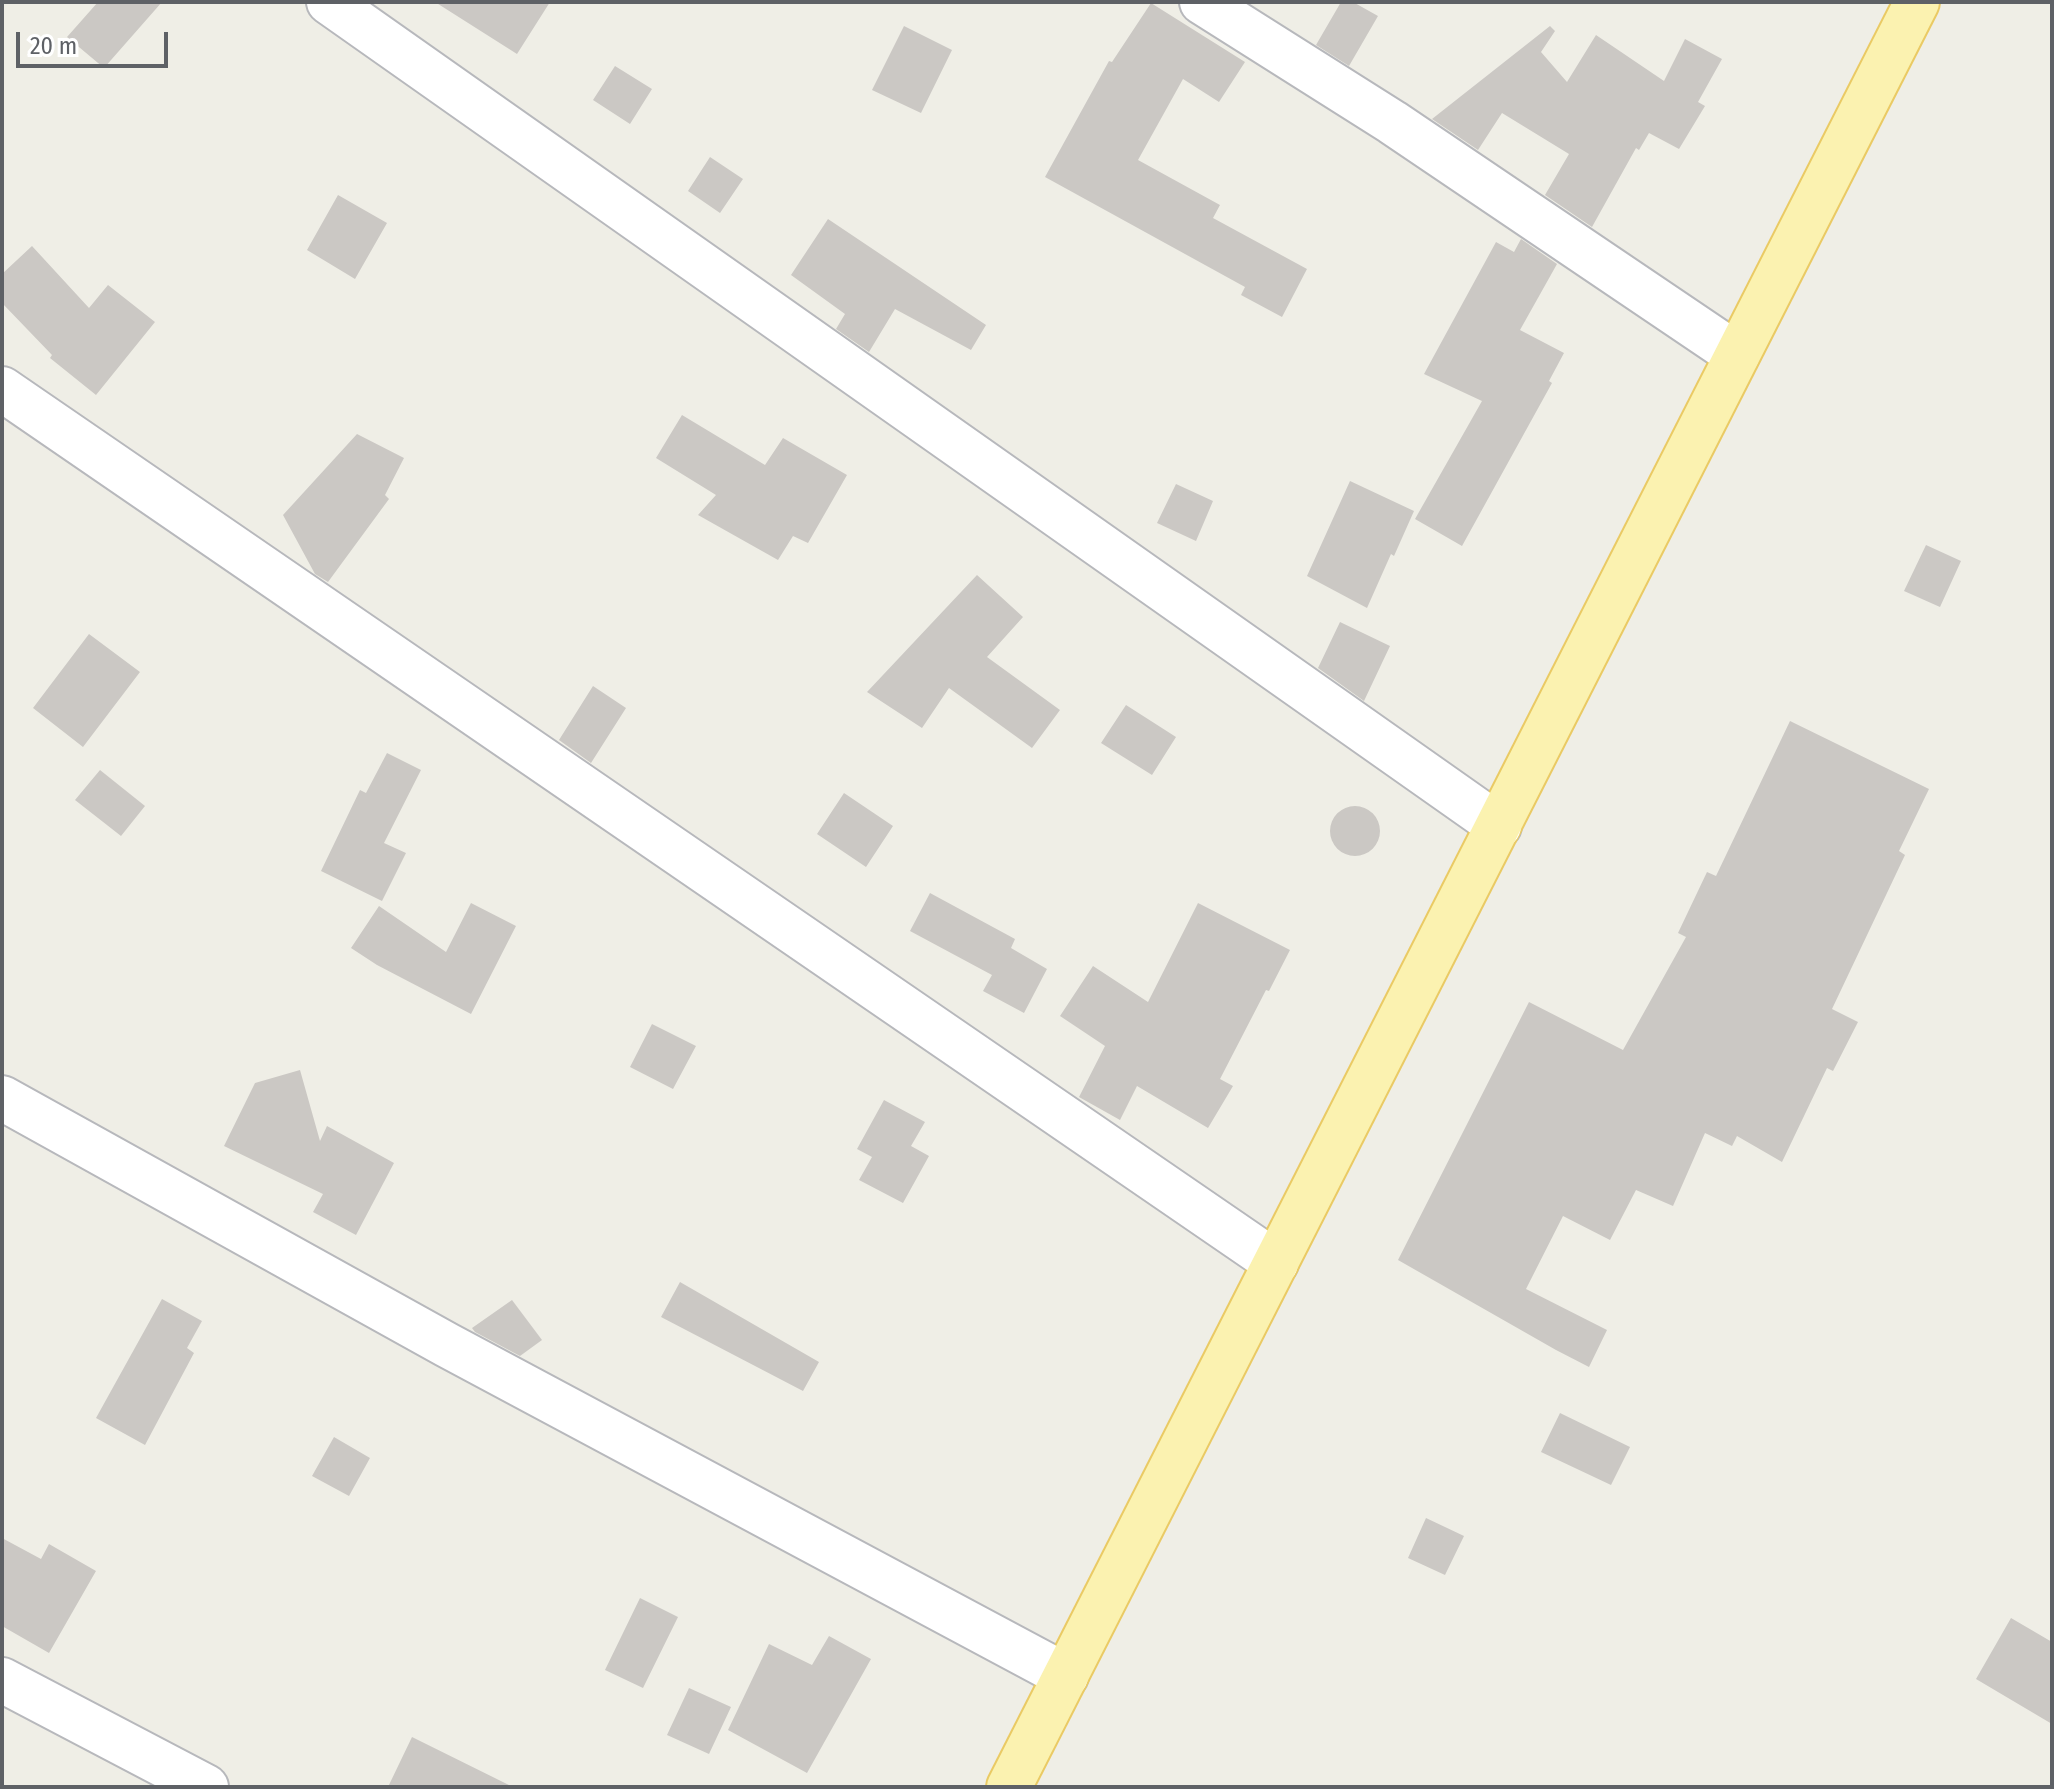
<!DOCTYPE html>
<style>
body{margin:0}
#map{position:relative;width:2054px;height:1789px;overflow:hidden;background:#efeee6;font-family:"Fira Sans Condensed",sans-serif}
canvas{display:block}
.frame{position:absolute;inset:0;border:4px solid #5e6166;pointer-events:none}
.scale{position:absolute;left:16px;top:32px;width:152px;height:36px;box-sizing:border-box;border:4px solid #5e6166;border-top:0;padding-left:10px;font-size:24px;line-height:28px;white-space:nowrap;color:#5e6166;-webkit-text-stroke:6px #fff;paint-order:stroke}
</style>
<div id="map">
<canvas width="2054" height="1789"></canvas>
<div class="frame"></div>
<div class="scale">20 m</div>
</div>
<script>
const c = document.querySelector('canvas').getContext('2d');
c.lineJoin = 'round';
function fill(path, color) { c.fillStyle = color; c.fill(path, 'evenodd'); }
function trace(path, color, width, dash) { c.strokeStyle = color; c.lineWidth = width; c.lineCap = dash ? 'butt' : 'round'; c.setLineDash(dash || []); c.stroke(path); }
fill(new Path2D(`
 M 98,2 L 162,2 L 104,68 L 67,37 Z
 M 435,2 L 550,2 L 517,54 Z
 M 1341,2 L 1353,2 L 1378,16 L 1349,66 L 1316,45 Z
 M 1151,3 L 1245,62 L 1219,102 L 1183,79 L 1138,160 L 1220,205 L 1213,218 L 1307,269 L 1282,317 L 1241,295 L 1245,287 L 1045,177 L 1109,61 L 1112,62 Z
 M 904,26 L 952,50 L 921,113 L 872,90 Z
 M 1550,26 L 1555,31 L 1541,52 L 1567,82 L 1596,35 L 1664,81 L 1685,39 L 1722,59 L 1698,102 L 1705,106 L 1679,149 L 1649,133 L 1639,150 L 1636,148 L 1592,227 L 1545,195 L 1569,154 L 1502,113 L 1478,150 L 1432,119 Z
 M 615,66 L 652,89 L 630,124 L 593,100 Z
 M 710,157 L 743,179 L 720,213 L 688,191 Z
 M 338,195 L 387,223 L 355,279 L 307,250 Z
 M 828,219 L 986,325 L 971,350 L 895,309 L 869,352 L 836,329 L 845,314 L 791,275 Z
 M 1521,239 L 1557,264 L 1520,330 L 1564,353 L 1549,381 L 1552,383 L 1462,546 L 1415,519 L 1482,401 L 1424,374 L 1496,242 L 1514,252 Z
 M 32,246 L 89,308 L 108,285 L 155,322 L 96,395 L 50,358 L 52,355 L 2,303 L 2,274 Z
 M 682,415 L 765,465 L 783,438 L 847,475 L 808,543 L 793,536 L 778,560 L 698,515 L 716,495 L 656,458 Z
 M 357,434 L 404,458 L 385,495 L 389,499 L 328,582 L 315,574 L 283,515 Z
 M 1350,481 L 1414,511 L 1394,556 L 1391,554 L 1367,608 L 1307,576 Z
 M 1176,484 L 1213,501 L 1196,541 L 1157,523 Z
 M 1926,545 L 1961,561 L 1940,607 L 1904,591 Z
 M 977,575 L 1023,617 L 987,657 L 1060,710 L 1032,748 L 949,688 L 922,728 L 867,692 Z
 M 1340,622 L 1390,646 L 1364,701 L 1318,668 Z
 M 89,634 L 140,672 L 83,747 L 33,708 Z
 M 593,686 L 626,708 L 591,763 L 559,740 Z
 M 1126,705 L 1176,737 L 1152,775 L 1101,743 Z
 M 1790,721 L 1929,789 L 1899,851 L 1905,855 L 1832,1009 L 1858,1022 L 1833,1071 L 1827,1068 L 1782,1162 L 1737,1136 L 1732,1146 L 1705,1133 L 1673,1206 L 1636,1190 L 1610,1240 L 1563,1216 L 1526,1289 L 1607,1330 L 1589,1367 L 1556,1350 L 1398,1260 L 1529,1002 L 1623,1050 L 1686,937 L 1678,933 L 1707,872 L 1716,876 Z
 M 387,753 L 421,770 L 384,843 L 406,853 L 382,901 L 321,871 L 360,790 L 366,793 Z
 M 100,770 L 145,806 L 121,836 L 75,800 Z
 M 844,793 L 893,826 L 866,867 L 817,834 Z
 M1330 831a25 25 0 1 1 50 0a25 25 0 1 1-50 0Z
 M 930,893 L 1015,939 L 1011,948 L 1047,969 L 1024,1013 L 983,991 L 992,975 L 910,931 Z
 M 471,903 L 516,926 L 471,1014 L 377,965 L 351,948 L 379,906 L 446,952 Z
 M 1198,903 L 1290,950 L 1269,991 L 1266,990 L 1220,1079 L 1233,1086 L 1208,1128 L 1137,1086 L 1120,1120 L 1079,1097 L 1105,1046 L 1060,1016 L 1093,966 L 1148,1002 Z
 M 652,1024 L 696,1046 L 673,1089 L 630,1067 Z
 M 300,1070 L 320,1141 L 327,1126 L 394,1163 L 356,1235 L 313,1212 L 323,1194 L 224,1146 L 255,1083 Z
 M 884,1100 L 925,1122 L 911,1146 L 929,1156 L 903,1203 L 859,1180 L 872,1157 L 857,1149 Z
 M 680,1282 L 819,1362 L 803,1391 L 661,1317 Z
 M 162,1299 L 202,1321 L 187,1348 L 194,1353 L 145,1445 L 96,1418 Z
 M 512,1300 L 542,1340 L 520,1356 L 475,1332 L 472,1328 Z
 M 1560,1413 L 1630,1447 L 1611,1485 L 1541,1452 Z
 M 334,1437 L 370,1458 L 349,1496 L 312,1476 Z
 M 1426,1518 L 1464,1536 L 1445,1575 L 1408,1558 Z
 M 2,1538 L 41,1559 L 49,1544 L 96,1571 L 49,1653 L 2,1626 Z
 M 640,1598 L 678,1617 L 643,1688 L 605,1670 Z
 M 2011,1618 L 2052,1642 L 2052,1724 L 1976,1679 Z
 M 829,1636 L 871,1659 L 807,1773 L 728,1730 L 769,1644 L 812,1665 Z
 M 689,1688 L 731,1707 L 709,1754 L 667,1735 Z
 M 412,1737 L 513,1787 L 388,1787 Z`), '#cbc8c4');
const minor = new Path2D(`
 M 329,2 L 1499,826
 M 1202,2 L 1392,122 L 1737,355
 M 2,389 L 1276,1263
 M 2,1098 L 447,1345 L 1066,1676
 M 2,1680 L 206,1787`);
const major = new Path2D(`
 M 1009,1787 L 1917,2`);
trace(minor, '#b7b8bc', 48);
trace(major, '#eaca64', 48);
trace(minor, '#fff', 44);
trace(major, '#fbf2b0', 44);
</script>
